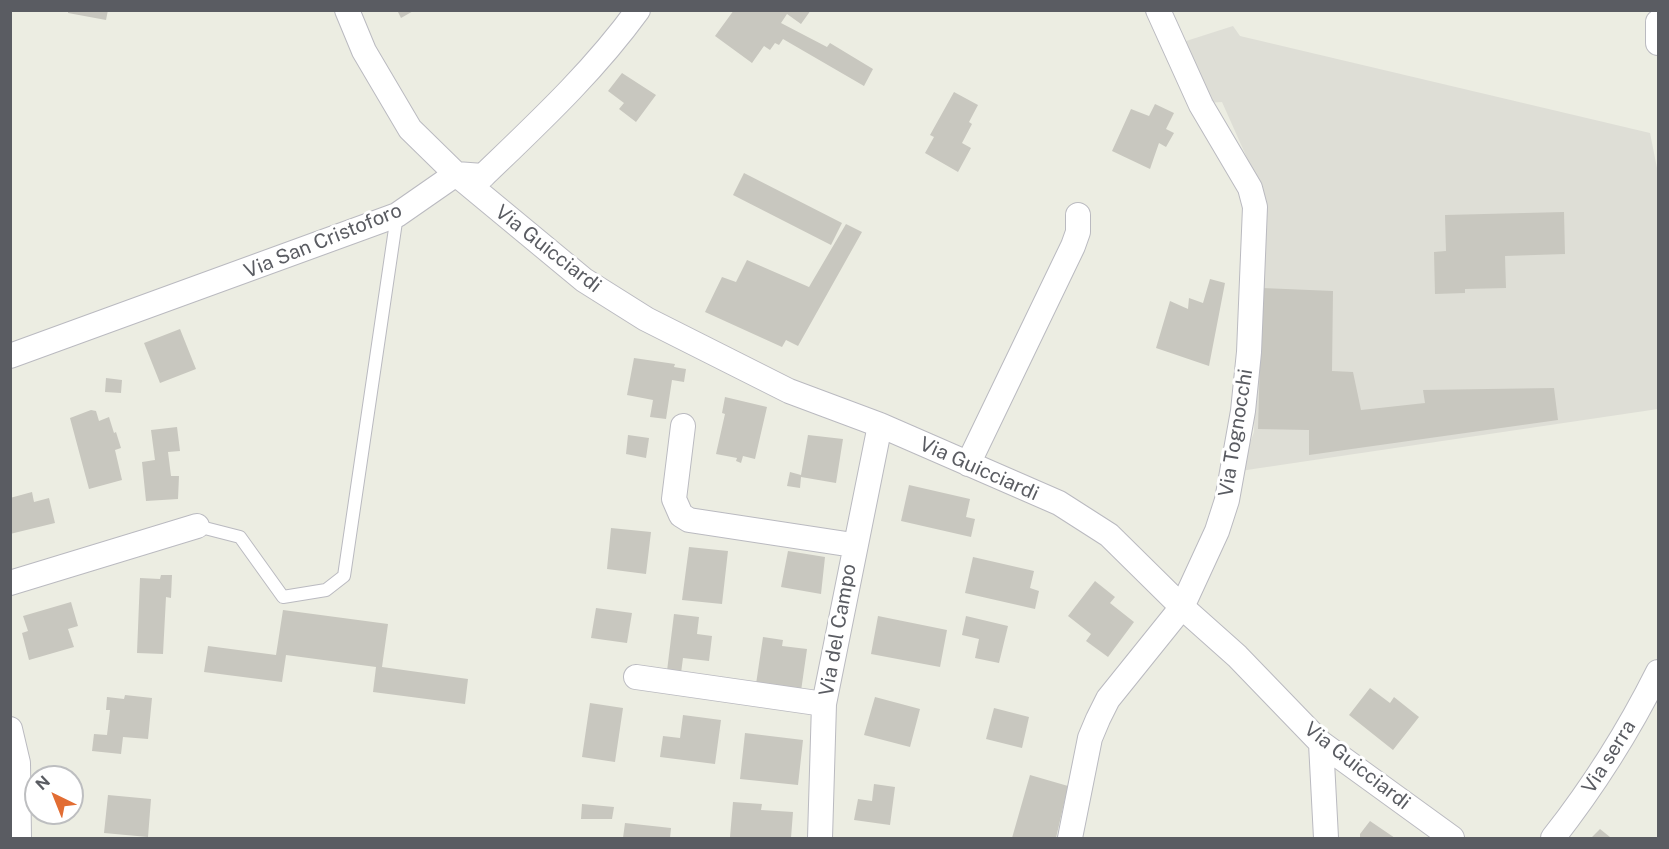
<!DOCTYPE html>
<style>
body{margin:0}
#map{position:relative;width:1669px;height:849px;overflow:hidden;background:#ecede2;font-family:"Public Sans",sans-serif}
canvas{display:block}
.frame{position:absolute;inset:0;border:12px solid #5a5c62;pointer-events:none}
.north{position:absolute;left:24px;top:765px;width:60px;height:60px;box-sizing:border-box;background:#fff;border:2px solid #bdbec0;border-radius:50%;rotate:317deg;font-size:16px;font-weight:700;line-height:24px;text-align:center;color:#5a5c62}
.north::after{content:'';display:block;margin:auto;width:21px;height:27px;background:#e26d33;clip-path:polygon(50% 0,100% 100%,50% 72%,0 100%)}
</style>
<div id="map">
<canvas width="1669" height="849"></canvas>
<div class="frame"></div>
<div class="north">N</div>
</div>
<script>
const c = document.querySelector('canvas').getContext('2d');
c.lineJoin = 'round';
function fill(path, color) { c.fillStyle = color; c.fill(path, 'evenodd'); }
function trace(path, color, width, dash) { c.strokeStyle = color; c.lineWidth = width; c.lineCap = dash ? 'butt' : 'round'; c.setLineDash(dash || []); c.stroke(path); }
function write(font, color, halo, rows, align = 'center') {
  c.font = font + ' "Public Sans",sans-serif'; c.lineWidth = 6; c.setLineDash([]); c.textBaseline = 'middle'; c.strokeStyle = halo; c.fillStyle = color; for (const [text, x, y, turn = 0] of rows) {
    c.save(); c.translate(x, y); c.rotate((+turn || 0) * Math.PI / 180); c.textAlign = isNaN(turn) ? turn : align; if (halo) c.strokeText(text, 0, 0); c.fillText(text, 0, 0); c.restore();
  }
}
fill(new Path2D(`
 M 1233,26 L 1240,36 L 1650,133 L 1658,173 L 1658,409 L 1240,471 L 1254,432 L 1260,187 L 1222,102 L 1207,103 L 1183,42 Z`), '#deded6');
fill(new Path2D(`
 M 68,10 L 108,10 L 106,20 L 68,13 Z
 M 397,10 L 415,10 L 401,18 Z
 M 734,10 L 811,10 L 801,24 L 787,14 L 781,23 L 827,47 L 830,43 L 873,69 L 864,86 L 783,39 L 779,45 L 775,43 L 770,50 L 764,46 L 752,63 L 715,36 Z
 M 622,73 L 656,95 L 636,122 L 619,109 L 624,103 L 608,91 Z
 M 954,92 L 978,105 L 969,122 L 972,124 L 962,143 L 971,148 L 958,172 L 925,153 L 934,137 L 930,135 Z
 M 1155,104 L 1174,113 L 1166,129 L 1174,133 L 1166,147 L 1159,143 L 1150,169 L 1112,151 L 1131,109 L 1149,116 Z
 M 744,173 L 842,223 L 831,245 L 733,195 Z
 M 1564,212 L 1565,254 L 1505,256 L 1506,288 L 1465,289 L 1465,293 L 1435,294 L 1434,252 L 1446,251 L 1445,215 Z
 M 846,224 L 862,232 L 798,346 L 786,340 L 782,347 L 705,312 L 722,277 L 736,282 L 747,260 L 809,287 Z
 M 1210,279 L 1225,283 L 1209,366 L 1156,348 L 1170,301 L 1188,309 L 1189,298 L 1203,303 Z
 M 1262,288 L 1333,291 L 1332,371 L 1353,372 L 1361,410 L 1425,403 L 1423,390 L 1554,388 L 1558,420 L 1309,455 L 1309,430 L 1258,429 Z
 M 180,329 L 196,369 L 160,383 L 144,343 Z
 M 634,358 L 675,364 L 674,367 L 686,369 L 684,382 L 672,380 L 666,419 L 650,417 L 653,400 L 627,395 Z
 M 106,378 L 122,380 L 121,393 L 105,392 Z
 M 725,397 L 767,407 L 755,459 L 743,456 L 741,463 L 736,461 L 737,458 L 716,454 L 725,414 L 722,413 Z
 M 91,410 L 96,411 L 99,421 L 109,417 L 114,433 L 116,432 L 121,448 L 115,450 L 122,480 L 89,489 L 70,418 Z
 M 177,427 L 180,451 L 168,452 L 171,476 L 179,476 L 178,499 L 146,501 L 142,462 L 155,460 L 151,430 Z
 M 628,435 L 649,438 L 646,458 L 626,454 Z
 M 808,435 L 843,439 L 836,483 L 801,477 L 800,488 L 787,486 L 790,472 L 801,475 Z
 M 909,485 L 970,499 L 966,517 L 975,519 L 971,537 L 901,521 Z
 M 32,492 L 34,502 L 49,498 L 55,523 L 10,534 L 10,498 Z
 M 611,528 L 651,532 L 646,574 L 607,569 Z
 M 689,547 L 728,551 L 722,604 L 682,600 Z
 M 788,551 L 825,557 L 821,594 L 781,587 Z
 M 973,557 L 1034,571 L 1030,588 L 1039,591 L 1035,609 L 965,593 Z
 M 161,575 L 172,575 L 171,598 L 166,597 L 163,654 L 137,653 L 140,578 L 160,579 Z
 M 1095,581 L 1115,597 L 1110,603 L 1134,622 L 1108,657 L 1086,641 L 1091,634 L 1068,616 Z
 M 71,602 L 78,626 L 68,629 L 74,647 L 29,660 L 22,633 L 28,631 L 23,616 Z
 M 596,608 L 632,613 L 627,643 L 591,638 Z
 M 283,610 L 388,624 L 382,667 L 468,679 L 465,704 L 373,692 L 376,667 L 286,655 L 282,682 L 204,672 L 208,646 L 276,655 Z
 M 674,614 L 699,617 L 697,634 L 712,636 L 709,661 L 683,658 L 681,673 L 667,671 Z
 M 878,616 L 947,630 L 940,667 L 871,654 Z
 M 966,616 L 1008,626 L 999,663 L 975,658 L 979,639 L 962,635 Z
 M 763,637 L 783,640 L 782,646 L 807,649 L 801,691 L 756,684 Z
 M 1370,688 L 1390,703 L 1394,697 L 1419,717 L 1393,750 L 1349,715 Z
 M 125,695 L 152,698 L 148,739 L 123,737 L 121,754 L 92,751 L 94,734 L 107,735 L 110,710 L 106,710 L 107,697 L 124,699 Z
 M 875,697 L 920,709 L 910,747 L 864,735 Z
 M 590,703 L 623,708 L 615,762 L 582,757 Z
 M 994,708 L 1029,717 L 1022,748 L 986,739 Z
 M 683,715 L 721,720 L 715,764 L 660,757 L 663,736 L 680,738 Z
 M 745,733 L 803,740 L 798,785 L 740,779 Z
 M 1030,775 L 1068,786 L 1056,838 L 1012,838 Z
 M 874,784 L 895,787 L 890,825 L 854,820 L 858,799 L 872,801 Z
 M 108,795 L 151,799 L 148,837 L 104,833 Z
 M 733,802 L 762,804 L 761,810 L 793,812 L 791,838 L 730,837 Z
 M 582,804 L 614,807 L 612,819 L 581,819 Z
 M 1370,821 L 1395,838 L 1360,838 L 1360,834 Z
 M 625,823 L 671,828 L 670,838 L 623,838 Z
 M 1600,829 L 1610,837 L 1609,838 L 1591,838 Z`), '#c8c7bf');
const service = new Path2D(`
 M 197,526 L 240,537 L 283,597 L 326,590 L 344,576 L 397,215`);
const minor = new Path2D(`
 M 347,10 L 364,51 L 410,129 L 456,174 L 584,280 L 646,319 L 789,391 L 880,425 L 1059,503 L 1109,535 L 1182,607 L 1237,656 L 1321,743 L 1452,838
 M 1658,22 L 1658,43
 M 10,356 L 397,215 L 456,174 L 483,176 C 538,123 593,72 638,10
 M 683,426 L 674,499 L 681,515 L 689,520 L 853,545
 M 968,464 L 1073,246 L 1078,232 L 1078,215
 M 10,583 L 197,526
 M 636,677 L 824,704
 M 10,729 L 18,763 L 19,838
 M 1321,743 L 1326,838
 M 820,838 L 824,704 L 880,425
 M 1070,838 L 1090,738 L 1098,719 L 1108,699 L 1182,607 L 1217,531 L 1227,500 L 1243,411 L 1249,352 L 1255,207 L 1250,188 L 1201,105 L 1158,10
 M 1553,838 C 1593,787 1629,730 1658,672`);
trace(service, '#babac0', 14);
trace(minor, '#babac0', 26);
trace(service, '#fff', 12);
trace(minor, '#fff', 24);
write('20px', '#5a5c62', '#fff', [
 ["Via San Cristoforo",323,241,-22],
 ["Via Guicciardi",548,249,38],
 ["Via Tognocchi",1236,433,-81],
 ["Via Guicciardi",979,469,24],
 ["Via del Campo",838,630,-80],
 ["Via serra",1609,757,-58],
 ["Via Guicciardi",1357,766,38]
]);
</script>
